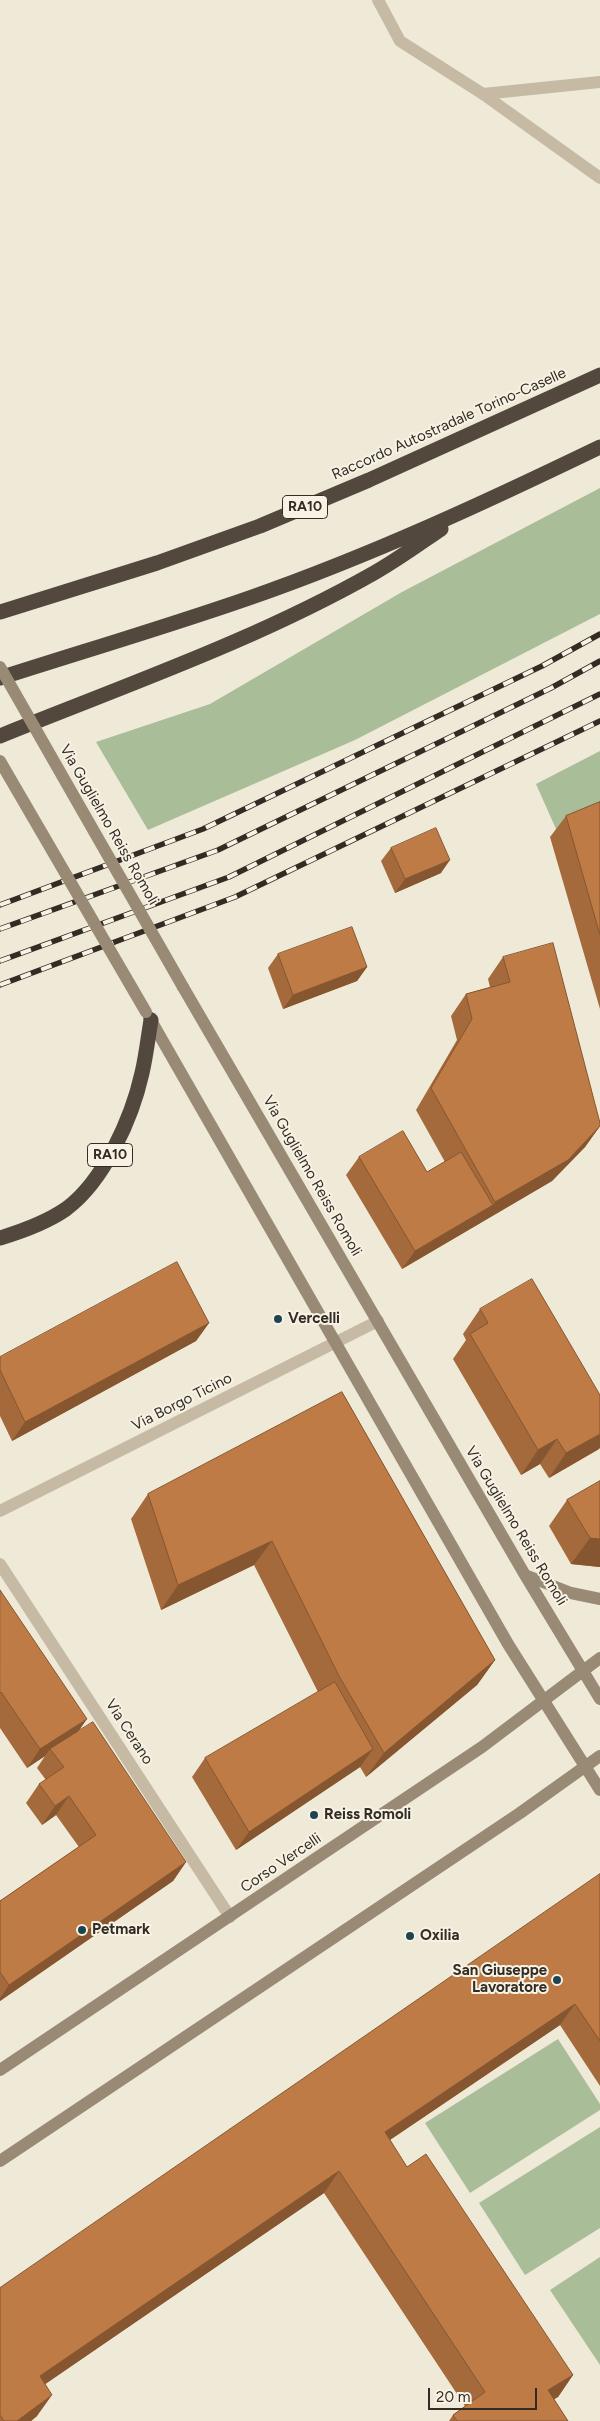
<!DOCTYPE html>
<style>
body{margin:0}
#map{position:relative;width:600px;height:2421px;overflow:hidden;background:#efe9d7;font-family:Figtree,sans-serif}
canvas{display:block}
.scale{position:absolute;left:428px;top:2388px;width:109px;height:22px;box-sizing:border-box;border:2px solid #322c25;border-top:0;padding-left:6px;font-size:15px;line-height:18px;white-space:nowrap;color:#322c25;-webkit-text-stroke:4px #f7f2e3;paint-order:stroke}
</style>
<div id="map">
<canvas width="600" height="2421"></canvas>
<div class="scale">20 m</div>
</div>
<script>
const c = document.querySelector('canvas').getContext('2d');
c.lineJoin = 'round';
function fill(path, color) { c.fillStyle = color; c.fill(path, 'evenodd'); }
function trace(path, color, width, dash) { c.strokeStyle = color; c.lineWidth = width; c.lineCap = dash ? 'butt' : 'round'; c.setLineDash(dash || []); c.stroke(path); }
function write(font, color, halo, rows, align = 'center') {
  c.font = font + ' Figtree,sans-serif'; c.lineWidth = 4; c.setLineDash([]); c.textBaseline = 'middle'; c.strokeStyle = halo; c.fillStyle = color; for (const [text, x, y, turn = 0] of rows) {
    c.save(); c.translate(x, y); c.rotate((+turn || 0) * Math.PI / 180); c.textAlign = isNaN(turn) ? turn : align; if (halo) c.strokeText(text, 0, 0); c.fillText(text, 0, 0); c.restore();
  }
}
fill(new Path2D(`
 M 600,488 L 600,614 L 355,740 L 148,830 L 96,742 L 210,704 L 402,592 Z
 M 600,751 L 600,811 L 556,829 L 536,784 Z
 M 558,2039 L 600,2104 L 600,2110 L 470,2193 L 425,2123 Z
 M 600,2127 L 600,2228 L 525,2275 L 479,2203 Z
 M 600,2257 L 600,2365 L 550,2290 Z`), '#aabd99');
trace(new Path2D(`
 M 483,94 L 600,178`), '#c6baa4', 12);
trace(new Path2D(`
 M 378,0 L 400,41 L 483,94 L 600,82
 M 0,1511 L 378,1321
 M 0,1564 L 230,1917`), '#c6baa4', 12);
trace(new Path2D(`
 M 183,987 L 525,1575 L 600,1699
 M 149,1017 L 508,1644 L 600,1790
 M 525,1575 L 571,1593 L 600,1599
 M 0,2070 L 482,1747 L 600,1658
 M 0,2161 L 520,1813 L 600,1756`), '#998a76', 12);
trace(new Path2D(`
 M 0,612 L 157,563 L 260,526 L 369,480 L 600,375
 M 0,678 C 84,651 169,626 252,597 C 372,555 486,502 600,447
 M 0,736 C 126,685 256,640 374,573 C 397,560 419,544 441,529
 M 0,1238 C 23,1231 46,1223 66,1209 C 104,1181 132,1118 142,1073 C 146,1056 148,1038 151,1020`), '#53483d', 15);
const rail = new Path2D(`
 M 0,905 L 203,829 L 542,666 L 600,634
 M 0,929 L 218,850 L 551,688 L 600,661
 M 0,961 L 229,877 L 600,694
 M 0,985 L 235,897 L 600,721`);
trace(rail, '#322c25', 5.5);
trace(rail, '#f7f2e3', 4, [11]);
trace(new Path2D(`
 M 0,667 L 183,987
 M 0,761 L 146,1012`), '#998a76', 12);
fill(new Path2D(`
 M 600,802 L 600,1009 L 550,837 L 566,816 Z
 M 391,848 L 441,873 L 395,893 L 381,861 Z
 M 278,954 L 367,967 L 357,981 L 283,1009 L 268,968 Z
 M 503,957 L 600,1126 L 585,1147 L 552,1181 L 402,1269 L 346,1175 L 359,1157 L 427,1172 L 445,1162 L 416,1110 L 457,1040 L 451,1016 L 466,994 L 490,987 L 488,979 Z
 M 480,1309 L 599,1449 L 549,1478 L 540,1464 L 521,1475 L 453,1359 L 466,1340 L 463,1334 Z
 M 209,1323 L 196,1341 L 12,1441 L 0,1416 L 0,1357 Z
 M 342,1392 L 495,1660 L 477,1685 L 366,1777 L 360,1767 L 236,1850 L 192,1777 L 205,1758 L 318,1692 L 254,1565 L 161,1610 L 131,1519 L 148,1494 Z
 M 600,1481 L 600,1567 L 571,1564 L 549,1526 L 567,1500 Z
 M 0,1590 L 78,1731 L 186,1862 L 173,1881 L 0,2001 L 0,1901 L 79,1847 L 56,1815 L 42,1825 L 26,1803 L 39,1784 L 46,1780 L 37,1768 L 45,1756 L 27,1768 L 0,1728 Z
 M 600,1874 L 600,2086 L 560,2025 L 390,2140 L 407,2167 L 573,2375 L 558,2397 L 554,2399 L 568,2421 L 449,2421 L 453,2415 L 465,2406 L 324,2193 L 45,2384 L 37,2416 L 31,2421 L 0,2421 L 0,2288 Z`), '#a46a3b');
fill(new Path2D(`
 M 450,860 L 441,873 L 395,893 L 405,879 Z
 M 367,967 L 357,981 L 283,1009 L 293,995 Z
 M 600,1126 L 585,1147 L 552,1181 L 402,1269 L 415,1251 L 493,1205 L 495,1202 Z
 M 209,1323 L 196,1341 L 12,1441 L 25,1422 Z
 M 600,1434 L 600,1448 L 599,1449 L 549,1478 L 566,1453 Z
 M 557,1439 L 540,1464 L 521,1475 L 538,1450 Z
 M 590,1538 L 600,1539 L 600,1567 L 571,1564 Z
 M 272,1541 L 254,1565 L 161,1610 L 178,1585 Z
 M 495,1660 L 477,1685 L 366,1777 L 384,1753 Z
 M 87,1719 L 74,1738 L 50,1749 L 45,1756 L 27,1768 L 40,1749 Z
 M 373,1749 L 360,1767 L 236,1850 L 249,1832 Z
 M 69,1796 L 56,1815 L 42,1825 L 55,1806 Z
 M 186,1862 L 173,1881 L 0,2001 L 0,1998 L 9,1985 Z
 M 575,2004 L 560,2025 L 369,2154 L 385,2132 Z
 M 339,2171 L 324,2193 L 25,2398 L 40,2376 Z
 M 573,2375 L 558,2397 L 533,2411 L 548,2390 Z
 M 52,2395 L 37,2416 L 31,2421 L 17,2421 Z`), '#865630');
const building = new Path2D(`
 M 600,802 L 600,935 L 566,816 Z
 M 436,828 L 450,860 L 405,879 L 391,848 Z
 M 352,927 L 367,967 L 293,995 L 278,954 Z
 M 553,943 L 600,1123 L 600,1126 L 568,1160 L 495,1202 L 431,1088 L 472,1019 L 466,994 L 510,982 L 503,957 Z
 M 403,1131 L 427,1172 L 461,1152 L 493,1205 L 415,1251 L 359,1157 Z
 M 177,1262 L 209,1323 L 25,1422 L 0,1370 L 0,1357 Z
 M 532,1279 L 600,1395 L 600,1434 L 566,1453 L 557,1439 L 538,1450 L 470,1334 L 488,1323 L 480,1309 Z
 M 342,1392 L 495,1660 L 384,1753 L 339,1676 L 272,1541 L 178,1585 L 148,1494 Z
 M 600,1481 L 600,1539 L 590,1538 L 567,1500 Z
 M 0,1590 L 87,1719 L 40,1749 L 1,1692 L 0,1693 Z
 M 335,1682 L 373,1749 L 249,1832 L 205,1758 Z
 M 93,1722 L 186,1862 L 9,1985 L 0,1972 L 0,1901 L 96,1835 L 69,1796 L 55,1806 L 39,1784 L 64,1767 L 50,1749 Z
 M 600,1874 L 600,2041 L 575,2004 L 385,2132 L 407,2167 L 426,2154 L 573,2375 L 548,2390 L 568,2421 L 457,2421 L 453,2415 L 485,2392 L 339,2171 L 40,2376 L 52,2395 L 17,2421 L 4,2421 L 0,2415 L 0,2288 Z`);
fill(building, '#bf7b45');
trace(building, '#865630', 1);
for (const [x, y, r, color] of [
 [278,1319,5,"#1e4351"],
 [314,1815,5,"#1e4351"],
 [82,1930,5,"#1e4351"],
 [410,1936,5,"#1e4351"],
 [557,1980,5,"#1e4351"]
]) { const dot = new Path2D(); dot.arc(x, y, r, 0, 2 * Math.PI); c.fillStyle = color; c.fill(dot); trace(dot, '#f7f2e3', 2); }
for (const [x, y, w] of [
 [305,507,45],
 [110,1155,45]
]) { const box = new Path2D(); box.roundRect(x - w / 2, y - 11.5, w, 23, 4); c.fillStyle = '#f7f2e3'; c.fill(box); trace(box, '#322c25', 1); }
write('bold 14px', '#322c25', null, [
 ["RA10",305,507],
 ["RA10",110,1155]
]);
write('15px', '#322c25', '#f7f2e3', [
 ["Raccordo Autostradale Torino-Caselle",449,424,-24],
 ["Via Guglielmo Reiss Romoli",109,825,60],
 ["Via Guglielmo Reiss Romoli",312,1176,60],
 ["Via Borgo Ticino",182,1402,-27],
 ["Via Guglielmo Reiss Romoli",516,1526,59],
 ["Via Cerano",129,1732,57],
 ["Corso Vercelli",281,1863,-34]
]);
write('bold 15px', '#322c25', '#f7f2e3', [
 ["Vercelli",288,1319],
 ["Reiss Romoli",324,1815],
 ["Petmark",92,1930],
 ["Oxilia",420,1936],
 ["San Giuseppe",547,1971,"right"],
 ["Lavoratore",547,1988,"right"]
], 'left');
</script>
